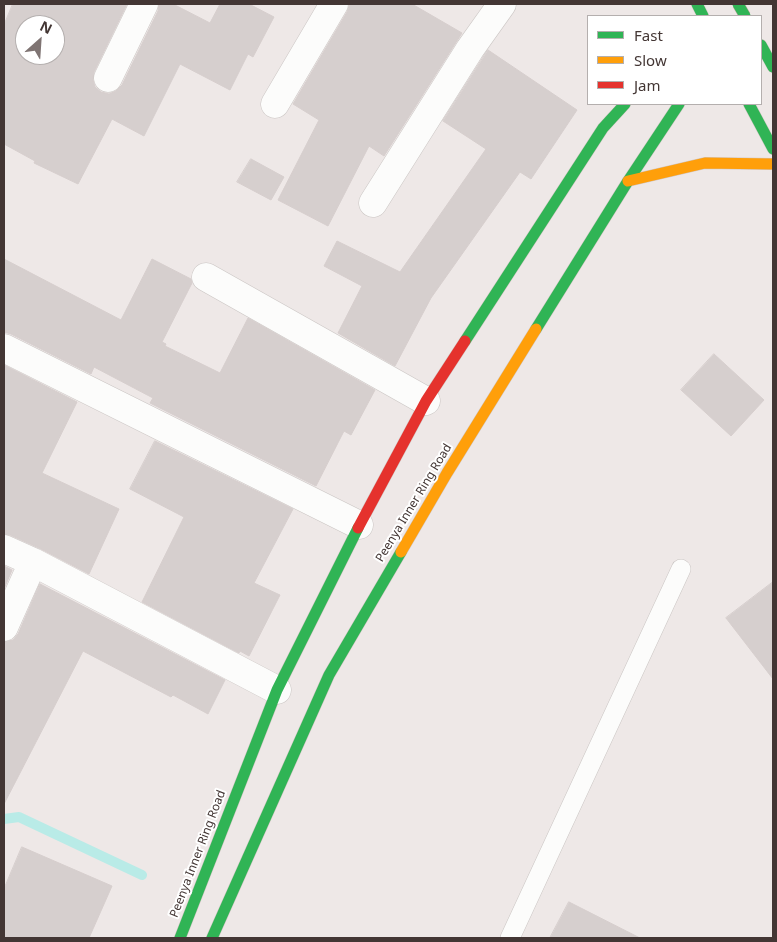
<!DOCTYPE html>
<style>
body{margin:0}
#map{position:relative;width:777px;height:942px;overflow:hidden;background:#eee8e7;font-family:"Noto Sans",sans-serif}
canvas{display:block}
.frame{position:absolute;inset:0;border:5px solid #433634;pointer-events:none}
.legend{position:absolute;left:587px;top:15px;width:175px;height:90px;box-sizing:border-box;background:#fff;border:1px solid #b4afae;margin:0;padding:6px 9px;list-style:none;font-size:15px;color:#433634}
.legend li{display:flex;align-items:center;gap:10px;height:25px}
.legend b{width:25px;border:1px solid #b4afae}
.north{position:absolute;left:15px;top:15px;width:50px;height:50px;box-sizing:border-box;background:#fff;border:1px solid #b4afae;border-radius:50%;rotate:26deg;font-size:14px;font-weight:700;line-height:20px;text-align:center;color:#433634}
.north::after{content:'';display:block;margin:auto;width:18px;height:22px;background:#7f7473;clip-path:polygon(50% 0,100% 100%,50% 72%,0 100%)}
</style>
<div id="map">
<canvas width="777" height="942"></canvas>
<div class="frame"></div>
<ul class="legend">
<li><b style="height:6px;background:#30b455"></b>Fast</li>
<li><b style="height:6px;background:#ff9f0a"></b>Slow</li>
<li><b style="height:6px;background:#e5322d"></b>Jam</li>
</ul>
<div class="north">N</div>
</div>
<script>
const c = document.querySelector('canvas').getContext('2d');
c.lineJoin = 'round';
function trace(path, color, width, dash) { c.strokeStyle = color; c.lineWidth = width; c.lineCap = dash ? 'butt' : 'round'; c.setLineDash(dash || []); c.stroke(path); }
function fill(path, color) { c.fillStyle = color; c.fill(path, 'evenodd'); }
function write(font, color, halo, rows, align = 'center') {
  c.font = font + ' "Noto Sans",sans-serif'; c.lineWidth = 4; c.setLineDash([]); c.textBaseline = 'middle'; c.strokeStyle = halo; c.fillStyle = color; for (const [text, x, y, turn = 0] of rows) {
    c.save(); c.translate(x, y); c.rotate((+turn || 0) * Math.PI / 180); c.textAlign = isNaN(turn) ? turn : align; if (halo) c.strokeText(text, 0, 0); c.fillText(text, 0, 0); c.restore();
  }
}
trace(new Path2D(`
 M 4,819 L 19,817 L 142,875`), '#b9ebe7', 10);
const building = new Path2D(`
 M 13,4 L 127,4 L 94,72 L 93,80 L 95,87 L 101,92 L 109,94 L 116,91 L 122,85 L 158,11 L 159,4 L 173,4 L 210,23 L 220,4 L 249,4 L 274,17 L 253,57 L 248,54 L 230,90 L 180,64 L 144,136 L 112,119 L 78,184 L 34,163 L 35,161 L 4,144 L 4,25 ZM 25,25 L 55,25 L 55,55 L 25,55 Z
 M 350,4 L 412,4 L 462,33 L 384,156 L 369,146 L 328,226 L 278,200 L 319,120 L 293,104 L 347,12 Z
 M 488,50 L 577,110 L 531,179 L 520,172 L 431,298 L 395,366 L 338,333 L 362,286 L 324,266 L 337,241 L 400,272 L 486,149 L 443,121 Z
 M 251,159 L 284,177 L 271,200 L 237,182 Z
 M 4,259 L 121,320 L 152,259 L 191,279 L 192,283 L 162,342 L 166,344 L 165,346 L 220,373 L 248,318 L 375,390 L 351,435 L 344,431 L 316,486 L 150,403 L 153,398 L 94,367 L 91,374 L 11,334 L 4,332 Z
 M 714,354 L 764,400 L 731,436 L 681,390 Z
 M 4,365 L 77,402 L 42,473 L 119,509 L 89,574 L 39,548 L 10,535 L 4,534 Z
 M 155,441 L 293,509 L 254,583 L 280,595 L 249,656 L 240,651 L 239,653 L 142,602 L 184,517 L 130,489 Z
 M 4,566 L 12,570 L 4,589 Z
 M 773,582 L 773,679 L 726,618 Z
 M 40,584 L 225,680 L 208,714 L 173,695 L 171,697 L 83,651 L 4,804 L 4,642 L 13,640 L 18,634 Z
 M 22,847 L 112,886 L 89,938 L 4,938 L 4,889 Z
 M 569,902 L 640,938 L 550,938 Z`);
fill(building, '#d6cfce');
trace(building, '#d6cecd', 1);
const lane = new Path2D(`
 M 510,938 L 681,569`);
const street = new Path2D(`
 M 108,78 L 144,4
 M 275,104 L 334,4
 M 373,203 L 470,49 L 502,4
 M 206,277 L 426,401
 M 4,348 L 359,525
 M 4,549 L 33,562 L 277,690
 M 4,627 L 33,562`);
const fast = new Path2D(`
 M 697,4 L 703,16
 M 761,45 L 773,67
 M 749,104 L 773,149
 M 536,329 L 628,181 L 679,104
 M 465,341 L 603,128 L 625,104
 M 180,938 L 277,690 L 358,528
 M 212,938 L 329,675 L 401,552`);
const slow = new Path2D(`
 M 628,181 L 705,163 L 773,164
 M 401,552 L 447,473 L 536,329`);
const jam = new Path2D(`
 M 358,528 L 426,401 L 465,341`);
trace(lane, '#cac5c3', 20);
trace(street, '#cac5c3', 29);
trace(fast, '#d0c5c2', 12);
trace(slow, '#d0c5c2', 12);
trace(jam, '#d0c5c2', 12);
trace(lane, '#fcfcfb', 19);
trace(street, '#fcfcfb', 28);
trace(fast, '#30b455', 11);
trace(slow, '#ff9f0a', 11);
trace(jam, '#e5322d', 11);
const fastBridge = new Path2D(`
 M 738,4 L 745,16`);
trace(fastBridge, '#c5a9a4', 12, []);
trace(fastBridge, '#30b455', 11);
write('12px', '#433634', '#fff', [
 ["Peenya Inner Ring Road",414,503,-59],
 ["Peenya Inner Ring Road",198,854,-69]
]);
</script>
